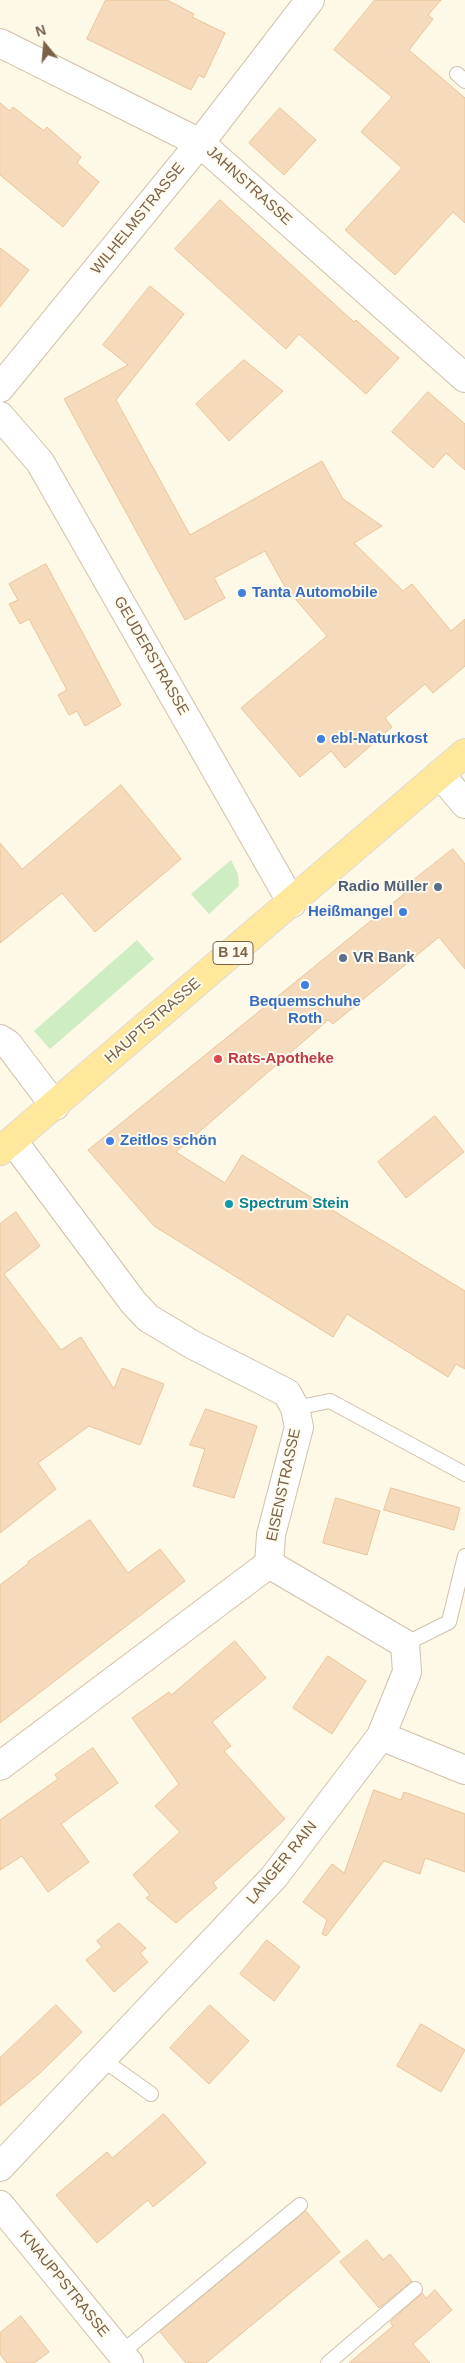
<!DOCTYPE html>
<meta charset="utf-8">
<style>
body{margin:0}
#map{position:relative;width:465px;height:2363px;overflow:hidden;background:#fef8e6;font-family:Arial,sans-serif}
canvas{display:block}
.north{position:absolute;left:20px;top:20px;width:50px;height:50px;-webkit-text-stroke:4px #fffbee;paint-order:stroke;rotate:343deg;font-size:14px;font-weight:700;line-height:20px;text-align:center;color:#7a6148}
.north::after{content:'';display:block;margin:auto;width:18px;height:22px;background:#7a6148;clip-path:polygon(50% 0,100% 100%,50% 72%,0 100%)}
</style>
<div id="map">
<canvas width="465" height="2363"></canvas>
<div class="north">N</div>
</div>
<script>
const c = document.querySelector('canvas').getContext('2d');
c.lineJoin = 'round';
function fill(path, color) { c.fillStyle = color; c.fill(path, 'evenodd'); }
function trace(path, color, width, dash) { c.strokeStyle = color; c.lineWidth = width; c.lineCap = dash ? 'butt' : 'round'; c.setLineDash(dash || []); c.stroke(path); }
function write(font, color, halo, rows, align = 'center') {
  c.font = font + ' Arial,sans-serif'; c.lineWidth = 4; c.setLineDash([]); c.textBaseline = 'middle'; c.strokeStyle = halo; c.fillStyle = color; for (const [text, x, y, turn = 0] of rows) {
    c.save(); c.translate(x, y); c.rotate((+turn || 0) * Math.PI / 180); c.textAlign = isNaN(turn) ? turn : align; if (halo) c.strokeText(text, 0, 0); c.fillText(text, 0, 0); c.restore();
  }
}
fill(new Path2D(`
 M 231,860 L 238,874 L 239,886 L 209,914 L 191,894 Z
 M 137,940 L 154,959 L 50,1049 L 34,1031 Z`), '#ceedc3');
const building = new Path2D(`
 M 106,0 L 167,0 L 194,14 L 192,17 L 225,33 L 204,78 L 199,75 L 191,90 L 87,39 Z
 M 375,0 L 441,0 L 428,15 L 433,19 L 409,50 L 465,98 L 465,223 L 453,212 L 395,275 L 345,230 L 402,168 L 361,132 L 392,97 L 334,50 Z
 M 0,103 L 10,111 L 13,107 L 44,131 L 47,127 L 81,157 L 77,163 L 99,182 L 63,227 L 0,175 Z
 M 280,108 L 316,140 L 284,175 L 249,143 Z
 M 220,200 L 354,322 L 356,320 L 399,358 L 366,394 L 299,334 L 286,349 L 175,249 Z
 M 0,248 L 29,270 L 0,307 Z
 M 150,286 L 184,314 L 116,400 L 190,535 L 322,461 L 343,499 L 382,526 L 354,543 L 403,591 L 412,584 L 451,631 L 465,619 L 465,666 L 433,693 L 425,684 L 385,718 L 392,727 L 345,768 L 331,751 L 300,777 L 241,708 L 327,636 L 292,595 L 290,596 L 265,551 L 214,578 L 225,598 L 185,620 L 64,399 L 128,365 L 103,345 Z
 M 244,360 L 283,391 L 229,441 L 196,404 Z
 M 428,392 L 465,424 L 465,470 L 446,453 L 433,468 L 392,432 Z
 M 46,564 L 121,705 L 85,726 L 77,711 L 69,715 L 58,695 L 67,690 L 29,619 L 20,624 L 9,604 L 18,600 L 9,584 Z
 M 121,785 L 181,859 L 95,932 L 62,893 L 0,943 L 0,843 L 22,869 Z
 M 453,849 L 465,864 L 465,969 L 439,937 L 333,1024 L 328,1020 L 176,1152 L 225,1183 L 242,1155 L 465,1291 L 465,1369 L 456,1364 L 448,1377 L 347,1314 L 333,1337 L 154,1226 L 88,1150 L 404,894 L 401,890 Z
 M 435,1116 L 464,1152 L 406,1198 L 378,1162 Z
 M 16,1212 L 40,1246 L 4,1274 L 61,1350 L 81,1337 L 114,1389 L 122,1368 L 164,1384 L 140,1445 L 89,1426 L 38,1463 L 56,1489 L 0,1533 L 0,1224 Z
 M 206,1409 L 257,1426 L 234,1498 L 193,1486 L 205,1449 L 190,1445 Z
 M 391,1488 L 460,1508 L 454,1530 L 384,1510 Z
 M 336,1498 L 380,1511 L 367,1555 L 323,1543 Z
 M 90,1520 L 128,1573 L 160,1549 L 185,1581 L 0,1723 L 0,1585 L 29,1563 L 28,1562 Z
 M 235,1641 L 266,1678 L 212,1722 L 231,1746 L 224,1751 L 285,1819 L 213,1883 L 217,1888 L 176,1923 L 146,1898 L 150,1895 L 133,1875 L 180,1832 L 155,1806 L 179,1784 L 132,1718 L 169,1692 L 171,1695 Z
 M 328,1656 L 366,1681 L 332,1734 L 293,1708 Z
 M 93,1748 L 118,1783 L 61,1824 L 89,1862 L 48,1892 L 22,1856 L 0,1870 L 0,1820 L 58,1779 L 55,1775 Z
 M 374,1790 L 401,1800 L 404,1792 L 465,1814 L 465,1872 L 425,1858 L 420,1874 L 384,1861 L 326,1936 L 322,1934 L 327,1920 L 303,1902 L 332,1864 L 344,1873 Z
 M 119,1923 L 146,1948 L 140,1953 L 148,1962 L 114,1992 L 86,1960 L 102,1947 L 97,1941 Z
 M 267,1940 L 300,1967 L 274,2001 L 240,1974 Z
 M 56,2005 L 82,2032 L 39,2074 L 0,2106 L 0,2058 Z
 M 210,2005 L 249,2041 L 209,2084 L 170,2048 Z
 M 421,2024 L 465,2050 L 441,2092 L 397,2066 Z
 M 164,2114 L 206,2163 L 153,2207 L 148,2200 L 97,2243 L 56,2195 L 107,2152 L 112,2158 Z
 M 306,2211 L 340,2252 L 206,2363 L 186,2363 L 160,2332 Z
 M 367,2240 L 383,2260 L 390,2254 L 412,2281 L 379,2308 L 340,2262 Z
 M 435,2290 L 452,2310 L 413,2344 L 430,2363 L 349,2363 L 393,2326 L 390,2322 L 422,2293 L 426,2298 Z
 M 21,2316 L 49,2352 L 34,2363 L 7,2363 L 0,2354 L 0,2333 Z`);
fill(building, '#f5dbbb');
trace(building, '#e9c49a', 1);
const lane = new Path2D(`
 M 457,74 L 465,81
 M 295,1408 L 330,1401 L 465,1474
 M 405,1644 L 449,1622 L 465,1556
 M 102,2059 L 151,2094
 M 121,2353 L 300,2205
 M 328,2363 L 415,2289`);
const street = new Path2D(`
 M 0,43 L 200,143 L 465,378
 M 0,388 L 200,143 L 310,0
 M 0,416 L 40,462 L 292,903
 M 440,774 L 465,804
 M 0,1039 L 8,1044 L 55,1106
 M 381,1736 L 465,1770
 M 0,1766 L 269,1564 L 271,1535 L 299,1427 L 295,1408 L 287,1393 L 193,1345 L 148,1318 L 133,1302 L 13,1141
 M 0,2167 L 274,1877 L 381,1736 L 407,1672 L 405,1644 L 269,1564
 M 0,2205 L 129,2363`);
const primary = new Path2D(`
 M 0,1151 L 465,753`);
trace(lane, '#d1c1aa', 16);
trace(street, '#d1c1aa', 30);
trace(primary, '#dfd9d3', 30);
trace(lane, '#fff', 14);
trace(street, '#fff', 28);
trace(primary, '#ffe89c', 28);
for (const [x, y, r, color] of [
 [242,593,5,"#3f7fe0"],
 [321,739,5,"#3f7fe0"],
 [438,887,5,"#5c6f8a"],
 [403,912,5,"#3f7fe0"],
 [343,958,5,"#5c6f8a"],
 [305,985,5,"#3f7fe0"],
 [218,1059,5,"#e0444e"],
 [110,1141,5,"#3f7fe0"],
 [229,1204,5,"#0f9aa8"]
]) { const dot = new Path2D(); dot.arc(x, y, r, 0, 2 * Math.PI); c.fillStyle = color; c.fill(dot); trace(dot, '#fffbee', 2); }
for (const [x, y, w] of [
 [233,953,40]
]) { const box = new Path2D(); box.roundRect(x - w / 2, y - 11.5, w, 23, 4); c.fillStyle = '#fffbee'; c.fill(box); trace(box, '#7a6148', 1); }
write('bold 14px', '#7a6148', null, [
 ["B 14",233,953]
]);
write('15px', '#7a6148', '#fffbee', [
 ["JAHNSTRASSE",249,186,42],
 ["WILHELMSTRASSE",138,219,-51],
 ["GEUDERSTRASSE",151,656,60],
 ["HAUPTSTRASSE",153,1021,-41],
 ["EISENSTRASSE",284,1485,-78],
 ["LANGER RAIN",282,1863,-51],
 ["KNAUPPSTRASSE",64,2284,51]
]);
write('bold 15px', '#366cbe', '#fffbee', [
 ["Tanta Automobile",252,593],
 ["ebl-Naturkost",331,739],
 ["Heißmangel",393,912,"right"],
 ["Bequemschuhe",305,1002,"center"],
 ["Roth",305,1019,"center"],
 ["Zeitlos schön",120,1141]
], 'left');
write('bold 15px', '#4e5e75', '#fffbee', [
 ["Radio Müller",428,887],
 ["VR Bank",353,958,"left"]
], 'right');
write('bold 15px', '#be3a42', '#fffbee', [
 ["Rats-Apotheke",228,1059]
], 'left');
write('bold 15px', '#0d838f', '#fffbee', [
 ["Spectrum Stein",239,1204]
], 'left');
</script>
